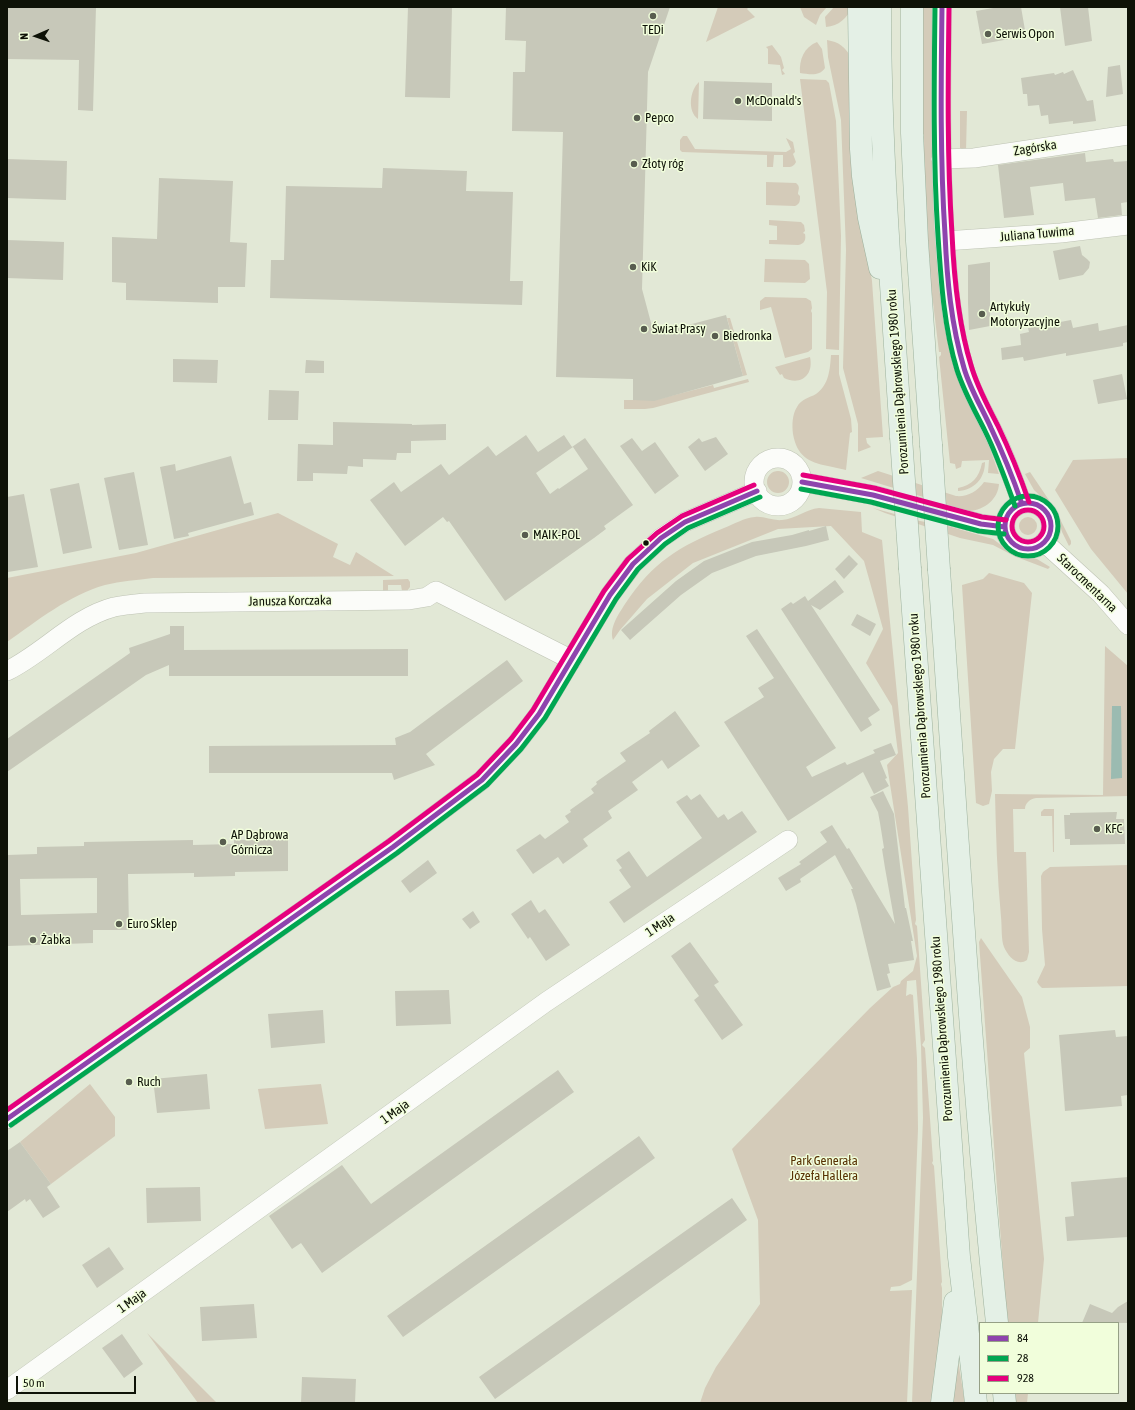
<!DOCTYPE html>
<meta charset="utf-8">
<style>
body{margin:0}
#map{position:relative;width:1135px;height:1410px;overflow:hidden;background:#e2e8d6;font-family:"Asap Condensed",sans-serif}
canvas{display:block}
.frame{position:absolute;inset:0;border:8px solid #0e1207;pointer-events:none}
.legend{position:absolute;left:979px;top:1322px;width:140px;height:72px;box-sizing:border-box;background:#f1fedb;border:1px solid #96a086;margin:0;padding:5px 7px;list-style:none;font-size:12px;color:#0e1207}
.legend li{display:flex;align-items:center;gap:8px;height:20px}
.legend b{width:20px;border:1px solid #96a086}
.north{position:absolute;left:16px;top:16px;width:40px;height:40px;-webkit-text-stroke:3px #f1fedb;paint-order:stroke;rotate:268deg;font-size:11px;font-weight:700;line-height:16px;text-align:center;color:#0e1207}
.north::after{content:'';display:block;margin:auto;width:14px;height:18px;background:#0e1207;clip-path:polygon(50% 0,100% 100%,50% 72%,0 100%)}
.scale{position:absolute;left:16px;top:1376px;width:120px;height:18px;box-sizing:border-box;border:2px solid #0e1207;border-top:0;padding-left:5px;font-size:12px;line-height:14px;white-space:nowrap;color:#0e1207;-webkit-text-stroke:3px #f1fedb;paint-order:stroke}
</style>
<div id="map">
<canvas width="1135" height="1410"></canvas>
<div class="frame"></div>
<ul class="legend">
<li><b style="height:5px;background:#8e44ad"></b>84</li>
<li><b style="height:5px;background:#00a651"></b>28</li>
<li><b style="height:5px;background:#e5007d"></b>928</li>
</ul>
<div class="north">N</div>
<div class="scale">50 m</div>
</div>
<script>
const c = document.querySelector('canvas').getContext('2d');
c.lineJoin = 'round';
function fill(path, color) { c.fillStyle = color; c.fill(path, 'evenodd'); }
function trace(path, color, width, dash) { c.strokeStyle = color; c.lineWidth = width; c.lineCap = dash ? 'butt' : 'round'; c.setLineDash(dash || []); c.stroke(path); }
function write(font, color, halo, rows, align = 'center') {
  c.font = font + ' "Asap Condensed",sans-serif'; c.lineWidth = 3; c.setLineDash([]); c.textBaseline = 'middle'; c.strokeStyle = halo; c.fillStyle = color; for (const [text, x, y, turn = 0] of rows) {
    c.save(); c.translate(x, y); c.rotate((+turn || 0) * Math.PI / 180); c.textAlign = isNaN(turn) ? turn : align; if (halo) c.strokeText(text, 0, 0); c.fillText(text, 0, 0); c.restore();
  }
}
fill(new Path2D(`
 M 718,7 L 749,7 L 747,9 L 755,17 L 706,42 Z
 M 800,7 L 827,7 L 820,15 L 816,25 L 804,17 Z
 M 834,7 L 852,7 C 847,18 839,26 826,27 L 825,17 Z
 M 921,7 L 934,7 L 934,208 L 984,432 L 999,474 L 988,473 L 989,460 L 962,461 L 961,467 L 956,469 L 955,464 L 950,463 L 939,357 L 941,355 L 941,352 L 939,352 L 928,261 L 930,259 L 928,255 L 922,139 L 924,135 L 922,133 Z
 M 827,40 C 839,42 845,47 851,57 L 858,195 L 872,281 L 883,437 L 866,438 L 867,443 L 871,447 L 858,452 L 858,424 L 843,368 L 846,250 L 841,120 L 828,57 Z
 M 817,42 L 822,49 L 825,68 C 819,77 809,74 800,73 C 799,60 804,47 817,42 Z
 M 772,45 L 781,57 L 784,68 L 782,70 L 785,74 L 782,75 L 780,65 L 768,64 L 768,49 L 766,47 Z
 M 800,79 L 826,80 L 829,83 L 836,121 L 841,236 L 839,350 L 826,349 L 827,292 Z
 M 699,82 L 698,119 C 687,111 690,90 699,82 Z
 M 960,111 L 967,111 L 966,151 L 960,148 Z
 M 683,136 L 687,136 L 695,149 L 786,152 L 791,149 L 786,138 L 793,142 L 795,152 L 793,154 L 796,162 C 793,168 789,167 783,167 L 783,155 L 774,155 L 773,167 L 767,167 L 767,155 L 682,152 L 680,150 L 680,140 Z
 M 766,182 L 796,183 C 801,187 798,190 798,194 L 800,196 C 800,201 800,204 795,206 L 766,205 Z
 M 769,220 L 801,222 L 804,225 L 805,231 L 803,233 L 805,234 C 806,239 805,244 798,245 L 769,244 L 769,240 L 777,240 L 777,226 L 769,225 Z
 M 765,259 L 805,260 L 809,264 L 810,279 L 805,283 L 764,282 Z
 M 765,297 L 806,298 L 811,301 L 812,308 L 811,311 L 812,313 L 812,349 L 808,352 L 785,358 L 771,307 L 760,310 L 760,301 Z
 M 727,318 L 730,318 L 747,375 L 743,376 Z
 M 831,355 L 839,355 L 839,374 L 851,419 L 852,432 L 850,433 L 846,470 C 840,469 834,467 828,466 C 808,462 797,456 793,434 C 792,425 792,415 797,407 C 801,399 809,398 816,394 C 829,385 830,369 831,355 Z
 M 810,357 C 814,375 801,386 784,378 L 782,374 L 780,375 L 775,367 Z
 M 748,379 L 749,382 L 653,408 L 645,409 L 624,409 L 624,400 L 655,400 L 713,385 L 714,388 Z
 M 1128,458 L 1128,594 L 1091,549 L 1055,490 L 1073,460 Z
 M 985,462 C 985,479 974,490 958,491 L 958,488 C 972,485 979,478 982,463 Z
 M767 482a11 11 0 1 1 22 0a11 11 0 1 1-22 0Z
 M 878,471 L 956,496 C 967,497 977,492 984,482 L 999,484 C 998,499 985,510 969,511 L 861,478 Z
 M 1030,472 L 1055,509 L 1071,541 L 1071,544 L 1069,546 L 1062,532 L 1056,512 L 1050,505 L 1034,490 L 1025,474 Z
 M 819,508 L 861,512 L 862,532 L 882,540 L 908,807 L 916,920 L 915,924 L 917,926 L 925,1040 L 922,1045 L 925,1048 L 933,1161 L 932,1163 L 934,1166 L 942,1282 L 941,1284 L 942,1288 L 942,1334 L 935,1403 L 912,1403 L 923,1118 L 921,1046 L 916,980 L 907,981 L 906,996 L 910,994 L 913,995 L 917,1059 L 918,1129 L 912,1280 L 900,1286 L 891,1287 L 890,1291 L 912,1290 L 907,1403 L 700,1403 L 705,1388 L 716,1367 L 760,1304 L 758,1220 L 732,1149 L 870,1008 L 893,987 L 900,984 L 901,981 L 913,971 L 917,956 L 887,765 L 898,753 L 892,706 L 866,663 L 883,629 L 864,561 L 831,526 L 778,529 L 693,563 L 647,599 L 620,630 L 613,640 C 609,628 618,615 625,604 C 653,562 678,547 724,528 C 734,524 744,518 755,517 C 764,516 773,521 782,520 C 796,519 806,509 819,508 Z
 M 873,508 L 920,521 L 948,526 L 993,539 L 1013,554 L 1037,559 L 1050,567 L 1048,569 L 1014,556 L 993,545 L 960,538 L 885,513 Z
 M 278,513 L 338,544 L 333,557 L 350,565 L 356,552 L 394,576 L 153,578 C 137,580 121,581 105,585 C 69,595 37,621 7,642 L 7,578 L 136,553 Z
 M1019 526a9 9 0 1 1 18 0a9 9 0 1 1-18 0Z
 M 989,573 L 1024,583 L 1032,593 L 1015,749 L 1003,749 L 994,759 L 991,772 L 992,791 L 989,804 L 983,806 L 976,803 L 962,585 L 983,579 Z
 M 408,579 L 410,582 L 410,587 L 407,591 L 402,591 L 401,585 L 388,585 L 388,591 L 383,592 L 383,580 Z
 M 1105,646 L 1128,666 L 1128,796 L 1036,798 C 1030,799 1025,803 1025,809 L 1013,809 L 1014,852 L 1026,852 L 1029,952 L 1027,960 C 1017,967 1008,956 1004,947 C 1001,940 1002,925 1001,917 C 997,876 996,835 995,794 L 1103,795 Z
 M 1044,809 L 1054,809 L 1054,852 L 1053,852 L 1052,816 L 1041,816 L 1041,812 Z
 M 1128,865 L 1128,986 L 1042,988 L 1039,985 L 1037,982 L 1045,965 L 1042,929 L 1041,876 L 1043,872 L 1050,867 Z
 M 981,938 L 1022,997 L 1030,1027 L 1030,1048 L 1024,1053 L 1044,1259 L 1038,1323 L 1007,1323 L 979,942 Z
 M 90,1084 L 115,1117 L 115,1136 L 51,1184 L 20,1142 Z
 M 321,1084 L 328,1124 L 265,1129 L 258,1089 Z
 M 147,1333 L 217,1403 L 198,1403 Z
 M 958,1363 L 959,1366 L 965,1403 L 951,1403 Z
 M 1014,1393 L 1028,1393 L 1027,1403 L 1015,1403 Z`), '#d4cbb9');
fill(new Path2D(`
 M 1112,706 L 1121,706 L 1122,778 L 1111,779 Z`), '#9bbbb1');
fill(new Path2D(`
 M 7,7 L 96,7 L 93,111 L 78,110 L 79,60 L 7,59 Z
 M 408,7 L 452,7 L 450,98 L 405,97 Z
 M 506,7 L 670,7 L 648,72 L 642,289 L 654,334 L 726,315 L 743,376 L 654,401 L 633,400 L 633,379 L 556,377 L 563,132 L 512,131 L 513,72 L 525,72 L 526,41 L 505,40 Z
 M 999,7 L 1021,7 L 1026,36 L 982,44 L 976,11 Z
 M 1060,7 L 1088,7 L 1092,41 L 1065,46 Z
 M 1120,65 L 1123,94 L 1106,97 L 1108,67 Z
 M 1073,70 L 1087,101 L 1093,100 L 1096,121 L 1073,124 L 1073,121 L 1049,124 L 1048,115 L 1041,116 L 1039,105 L 1028,106 L 1027,94 L 1023,94 L 1021,78 L 1054,73 L 1055,75 L 1063,72 L 1064,74 Z
 M 704,81 L 772,83 L 772,121 L 703,119 Z
 M 1085,153 L 1086,162 L 1113,159 L 1114,162 L 1128,161 L 1128,202 L 1121,203 L 1122,215 L 1098,218 L 1095,198 L 1065,201 L 1063,183 L 1030,187 L 1034,215 L 1004,218 L 998,165 Z
 M 7,159 L 67,161 L 66,200 L 7,198 Z
 M 383,168 L 467,171 L 466,191 L 513,192 L 510,281 L 523,281 L 522,305 L 270,298 L 271,260 L 284,260 L 286,186 L 382,188 Z
 M 159,178 L 233,181 L 230,242 L 247,243 L 245,287 L 218,287 L 218,303 L 126,300 L 126,283 L 112,282 L 112,237 L 157,239 Z
 M 7,240 L 64,242 L 63,280 L 7,278 Z
 M 1080,246 L 1082,255 L 1087,259 L 1090,262 L 1089,268 L 1083,275 L 1059,280 L 1053,251 Z
 M 990,262 L 990,326 L 969,330 L 968,303 L 968,265 Z
 M 1071,320 L 1073,328 L 1098,323 L 1099,331 L 1128,325 L 1128,342 L 1123,343 L 1123,346 L 1066,356 L 1066,353 L 1024,361 L 1023,357 L 1002,360 L 1001,348 L 1021,345 L 1020,334 L 1029,332 L 1028,328 Z
 M 173,359 L 218,360 L 217,383 L 173,382 Z
 M 306,360 L 324,361 L 324,373 L 305,373 Z
 M 1122,374 L 1127,399 L 1098,404 L 1093,380 Z
 M 269,390 L 299,391 L 298,420 L 268,420 Z
 M 333,422 L 412,424 L 412,425 L 446,424 L 446,440 L 411,441 L 411,453 L 397,453 L 396,460 L 363,459 L 363,467 L 348,466 L 347,474 L 313,473 L 313,481 L 297,481 L 298,444 L 333,445 Z
 M 526,435 L 538,452 L 564,435 L 572,447 L 585,438 L 633,505 L 604,526 L 606,529 L 594,538 L 505,601 L 449,521 L 447,522 L 443,517 L 405,546 L 370,500 L 394,482 L 401,492 L 441,464 L 449,475 L 488,446 L 496,456 ZM 573,447 L 588,469 L 559,489 L 558,488 L 550,494 L 536,473 Z
 M 716,437 L 728,454 L 705,471 L 688,447 L 699,438 L 702,442 Z
 M 632,438 L 642,451 L 655,442 L 679,476 L 655,494 L 620,446 Z
 M 231,456 L 244,504 L 251,502 L 254,515 L 188,533 L 189,536 L 174,539 L 160,467 L 175,464 L 176,471 Z
 M 134,472 L 148,545 L 119,550 L 104,478 Z
 M 79,483 L 92,548 L 63,554 L 50,489 Z
 M 24,494 L 38,567 L 8,572 L 7,565 L 7,497 Z
 M 826,526 L 829,540 L 806,546 L 756,556 L 712,573 L 681,595 L 630,640 L 621,630 L 676,581 L 704,561 L 752,542 L 792,535 L 809,530 L 809,531 Z
 M 849,555 L 858,564 L 844,579 L 835,569 Z
 M 835,580 L 844,592 L 820,610 L 811,605 L 880,710 L 868,718 L 872,725 L 861,732 L 781,609 L 791,602 L 793,604 L 805,596 L 808,601 Z
 M 857,614 L 876,624 L 870,636 L 851,625 Z
 M 170,626 L 184,626 L 184,650 L 408,649 L 408,676 L 169,676 L 169,665 L 146,675 L 7,772 L 7,739 L 130,653 L 129,648 L 170,634 Z
 M 757,629 L 836,748 L 806,767 L 812,777 L 845,762 L 847,765 L 875,753 L 873,750 L 891,743 L 896,755 L 880,761 L 887,778 L 885,779 L 889,786 L 874,794 L 863,772 L 788,821 L 724,722 L 764,697 L 758,688 L 774,678 L 746,636 Z
 M 507,660 L 523,681 L 426,754 L 435,765 L 394,780 L 392,773 L 209,773 L 209,746 L 396,745 L 395,738 L 410,732 Z
 M 675,711 L 700,746 L 668,769 L 662,760 L 632,782 L 638,790 L 608,811 L 612,818 L 583,839 L 588,846 L 563,864 L 558,857 L 533,874 L 516,850 L 540,834 L 545,839 L 569,822 L 565,816 L 571,812 L 570,810 L 594,793 L 591,789 L 597,784 L 596,782 L 626,761 L 620,753 L 650,733 L 649,731 Z
 M 883,791 L 894,814 L 905,908 L 906,908 L 913,941 L 911,941 L 914,960 L 888,964 L 890,973 L 887,974 L 891,987 L 877,991 L 856,904 L 851,889 L 853,889 L 835,855 L 800,879 L 801,882 L 786,891 L 778,878 L 801,864 L 799,862 L 827,842 L 820,832 L 832,825 L 847,849 L 849,848 L 895,924 L 885,868 L 882,849 L 884,848 L 880,823 L 878,812 L 870,797 Z
 M 700,794 L 718,818 L 724,814 L 728,820 L 742,811 L 757,832 L 624,923 L 609,902 L 631,887 L 619,870 L 622,868 L 616,860 L 629,851 L 647,877 L 702,838 L 676,802 L 687,795 L 691,800 Z
 M 1117,812 L 1116,819 L 1124,819 L 1125,844 L 1070,845 L 1070,839 L 1065,839 L 1064,815 L 1070,815 L 1070,813 Z
 M 288,839 L 288,871 L 235,872 L 235,876 L 194,877 L 194,873 L 128,874 L 129,930 L 93,930 L 93,943 L 7,946 L 7,855 L 37,854 L 37,847 L 84,846 L 84,842 L 193,840 L 193,845 L 234,844 L 234,840 ZM 97,878 L 97,913 L 21,915 L 20,879 Z
 M 428,860 L 437,873 L 410,893 L 401,881 Z
 M 531,900 L 539,913 L 545,909 L 570,945 L 546,961 L 530,937 L 528,939 L 511,914 Z
 M 473,911 L 480,922 L 470,929 L 462,919 Z
 M 690,942 L 719,982 L 714,985 L 743,1025 L 722,1040 L 694,1000 L 699,996 L 671,956 Z
 M 449,990 L 451,1024 L 396,1026 L 395,991 Z
 M 323,1010 L 325,1043 L 271,1048 L 268,1014 Z
 M 1115,1030 L 1116,1037 L 1128,1036 L 1128,1095 L 1121,1096 L 1122,1106 L 1065,1111 L 1059,1035 Z
 M 558,1070 L 574,1092 L 322,1273 L 301,1243 L 292,1249 L 269,1216 L 342,1165 L 371,1204 Z
 M 207,1074 L 210,1109 L 157,1113 L 153,1079 Z
 M 639,1136 L 655,1158 L 403,1337 L 387,1316 Z
 M 20,1142 L 51,1184 L 47,1187 L 60,1207 L 43,1218 L 30,1199 L 26,1202 L 25,1199 L 7,1212 L 7,1151 Z
 M 1128,1177 L 1128,1237 L 1067,1241 L 1065,1217 L 1074,1216 L 1071,1182 Z
 M 200,1187 L 201,1221 L 147,1223 L 146,1188 Z
 M 732,1198 L 747,1220 L 495,1399 L 479,1377 Z
 M 109,1247 L 124,1269 L 97,1288 L 82,1265 Z
 M 1128,1301 L 1128,1323 L 1082,1323 L 1090,1304 L 1112,1313 L 1118,1307 Z
 M 254,1304 L 257,1338 L 202,1341 L 200,1307 Z
 M 122,1334 L 143,1364 L 124,1378 L 102,1348 Z
 M 302,1377 L 356,1379 L 355,1403 L 301,1403 Z`), '#c7c8b9');
const minor = new Path2D(`
 M 942,7 C 941,80 940,152 944,225 C 947,273 950,321 964,368 C 971,392 985,414 995,436 C 1006,459 1014,481 1022,504
 M 941,159 L 974,158 L 1128,135
 M 945,241 L 1061,233 L 1128,225
 M754 482a24 24 0 1 1 48 0a24 24 0 1 1-48 0Z
 M 802,482 L 873,495 L 981,524 L 1005,527
 M1005 526a23 23 0 1 1 46 0a23 23 0 1 1-46 0Z
 M 1044,542 L 1101,594 L 1128,625
 M 7,671 C 44,653 73,618 114,607 C 124,605 135,604 145,603 L 409,600 L 427,597 L 436,591 L 572,660
 M 7,1119 L 393,847 L 482,780 L 516,744 L 539,714 L 610,595 L 633,564 L 661,538 L 685,522 L 757,491
 M 7,1390 L 546,1002 L 788,840`);
const major = new Path2D(`
 M 859,7 L 861,149 L 863,176 L 869,218 L 880,268
 M 880,7 C 880,150 892,294 901,437
 M 912,7 L 912,133 L 917,241 L 931,445
 M 910,569 L 959,1257 L 976,1403
 M 939,570 C 957,821 971,1072 997,1323
 M 1004,1393 L 1005,1403
 M 942,1403 L 955,1302`);
trace(minor, '#bec3b4', 20);
trace(major, '#9cb19d', 23);
trace(minor, '#fbfcf9', 19);
trace(major, '#e4f0e6', 22);
const majorBridge = new Path2D(`
 M 901,437 L 910,569
 M 931,445 L 939,570`);
trace(majorBridge, '#9cb19d', 23, []);
trace(majorBridge, '#e4f0e6', 22);
trace(new Path2D(`
 M 942,7 C 941,83 940,158 945,234 C 947,279 951,324 964,368 C 970,389 982,408 991,428 C 1003,453 1013,478 1022,504
 M 802,482 L 873,495 L 981,524 L 1005,527
 M1005 526a23 23 0 1 1 46 0a23 23 0 1 1-46 0Z
 M 7,1119 L 393,847 L 482,780 L 516,744 L 539,714 L 610,595 L 633,564 L 661,538 L 685,522 L 757,491`), '#8e44ad', 5);
trace(new Path2D(`
 M 935,7 C 934,83 933,160 938,236 C 941,281 944,327 957,370 C 964,392 975,411 985,431 C 997,455 1006,481 1015,506
 M 801,489 L 871,502 L 979,531 L 1004,534
 M998 526a30 30 0 1 1 60 0a30 30 0 1 1-60 0Z
 M 11,1125 L 397,853 L 487,785 L 521,749 L 545,718 L 616,599 L 638,569 L 665,544 L 688,528 L 760,497`), '#00a651', 5);
trace(new Path2D(`
 M 949,7 C 948,83 947,158 952,234 C 954,278 958,323 971,365 C 977,387 988,406 998,426 C 1010,451 1020,476 1029,502
 M 803,475 L 874,488 L 982,517 L 1006,520
 M1012 526a16 16 0 1 1 32 0a16 16 0 1 1-32 0Z
 M 7,1110 L 389,841 L 477,775 L 511,739 L 533,710 L 604,591 L 628,559 L 657,533 L 682,516 L 754,485`), '#e5007d', 5);
for (const [x, y, r, color] of [
 [653,16,4,"#585d4f"],
 [988,34,4,"#585d4f"],
 [738,101,4,"#585d4f"],
 [637,118,4,"#585d4f"],
 [634,164,4,"#585d4f"],
 [633,267,4,"#585d4f"],
 [982,314,4,"#585d4f"],
 [644,329,4,"#585d4f"],
 [715,336,4,"#585d4f"],
 [525,535,4,"#585d4f"],
 [646,543,3.5,"#0e1207"],
 [1097,829,4,"#585d4f"],
 [223,842,4,"#585d4f"],
 [119,924,4,"#585d4f"],
 [33,940,4,"#585d4f"],
 [129,1082,4,"#585d4f"]
]) { const dot = new Path2D(); dot.arc(x, y, r, 0, 2 * Math.PI); c.fillStyle = color; c.fill(dot); trace(dot, '#f1fedb', 1.5); }
write('13px', '#0e1207', '#f1fedb', [
 ["TEDi",653,30,"center"],
 ["Serwis Opon",996,34],
 ["McDonald's",746,101],
 ["Pepco",645,118],
 ["Złoty róg",642,164],
 ["KiK",641,267],
 ["Artykuły",990,307],
 ["Motoryzacyjne",990,322],
 ["Świat Prasy",652,329],
 ["Biedronka",723,336],
 ["MAIK-POL",533,535],
 ["KFC",1105,829],
 ["AP Dąbrowa",231,835],
 ["Górnicza",231,850],
 ["Euro Sklep",127,924],
 ["Żabka",41,940],
 ["Ruch",137,1082]
], 'left');
write('13px', '#0e1207', '#f1fedb', [
 ["Zagórska",1035,148,-9],
 ["Juliana Tuwima",1037,234,-5],
 ["Porozumienia Dąbrowskiego 1980 roku",898,382,-94],
 ["Starocmentarna",1087,583,44],
 ["Janusza Korczaka",290,601,-1],
 ["Porozumienia Dąbrowskiego 1980 roku",920,706,-94],
 ["1 Maja",660,925,-34],
 ["Porozumienia Dąbrowskiego 1980 roku",942,1029,-94],
 ["1 Maja",395,1112,-36],
 ["1 Maja",132,1301,-36]
]);
write('13px', '#583204', '#f1fedb', [
 ["Park Generała",824,1161],
 ["Józefa Hallera",824,1176]
]);
</script>
